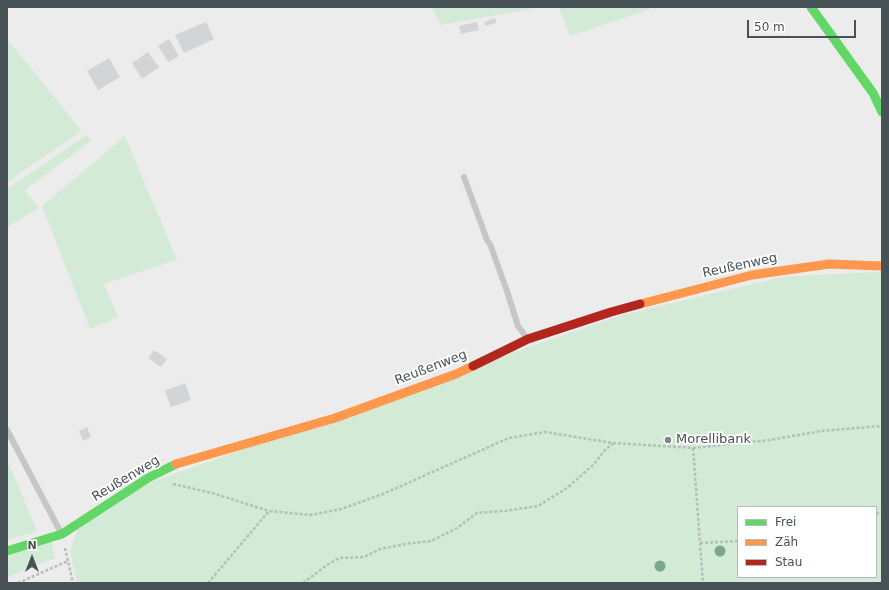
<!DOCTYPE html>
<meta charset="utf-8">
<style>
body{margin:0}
#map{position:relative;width:889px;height:590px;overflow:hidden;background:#edecec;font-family:"DejaVu Sans",sans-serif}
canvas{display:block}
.frame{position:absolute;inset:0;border:8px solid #465256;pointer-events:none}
.legend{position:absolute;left:737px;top:506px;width:140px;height:72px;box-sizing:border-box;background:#fff;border:1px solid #b5babb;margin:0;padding:5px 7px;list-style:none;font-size:12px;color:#465256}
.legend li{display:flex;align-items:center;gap:8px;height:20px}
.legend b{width:20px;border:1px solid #b5babb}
.north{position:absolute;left:12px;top:538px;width:40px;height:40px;-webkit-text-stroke:3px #fff;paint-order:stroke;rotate:0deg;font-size:11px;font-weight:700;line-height:16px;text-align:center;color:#465256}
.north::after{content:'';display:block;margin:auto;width:14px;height:18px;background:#465256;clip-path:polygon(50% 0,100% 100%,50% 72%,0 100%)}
.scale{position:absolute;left:747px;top:20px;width:109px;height:18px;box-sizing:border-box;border:2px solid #465256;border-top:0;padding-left:5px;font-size:12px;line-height:14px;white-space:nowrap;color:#465256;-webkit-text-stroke:3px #fff;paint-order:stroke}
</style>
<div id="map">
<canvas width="889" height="590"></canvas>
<div class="frame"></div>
<ul class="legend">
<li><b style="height:5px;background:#63d668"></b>Frei</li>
<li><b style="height:5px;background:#ff974d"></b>Zäh</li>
<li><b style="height:5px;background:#b3261e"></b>Stau</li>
</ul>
<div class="north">N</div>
<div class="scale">50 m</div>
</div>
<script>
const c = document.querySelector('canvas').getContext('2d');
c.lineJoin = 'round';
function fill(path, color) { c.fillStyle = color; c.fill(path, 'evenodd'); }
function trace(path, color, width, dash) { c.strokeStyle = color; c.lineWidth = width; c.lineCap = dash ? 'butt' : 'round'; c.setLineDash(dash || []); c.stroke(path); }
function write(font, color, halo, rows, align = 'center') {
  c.font = font + ' "DejaVu Sans",sans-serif'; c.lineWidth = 3.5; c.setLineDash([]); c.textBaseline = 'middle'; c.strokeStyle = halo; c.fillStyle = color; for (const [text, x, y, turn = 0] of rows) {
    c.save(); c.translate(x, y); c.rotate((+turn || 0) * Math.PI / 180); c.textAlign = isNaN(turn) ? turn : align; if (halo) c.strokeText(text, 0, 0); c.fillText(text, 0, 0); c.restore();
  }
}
fill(new Path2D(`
 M 431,7 L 541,7 L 441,25 Z
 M 559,7 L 649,7 L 650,9 L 570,36 Z
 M 7,39 L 82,131 L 7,182 Z
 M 86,135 L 91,141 L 25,190 L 39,208 L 7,227 L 7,189 Z
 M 125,136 L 177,260 L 104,284 L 118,317 L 90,329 L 42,206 Z
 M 871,272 L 882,272 L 882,583 L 77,583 L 70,551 L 79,525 L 146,484 L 529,347 L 622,315 L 782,277 ZM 738,507 L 876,507 L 876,577 L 738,577 Z
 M 7,459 L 37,531 L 7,540 Z
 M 51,541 L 55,558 L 7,577 L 7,556 Z`), '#d3ead7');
fill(new Path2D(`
 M 495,18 L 496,23 L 485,26 L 484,22 Z
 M 206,22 L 214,39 L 184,53 L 175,35 Z
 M 477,22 L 479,30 L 461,34 L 459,26 Z
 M 169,39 L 179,56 L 168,62 L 158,46 Z
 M 148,52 L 159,67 L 142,79 L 132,63 Z
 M 109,58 L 120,77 L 98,90 L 87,71 Z
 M 154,350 L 167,359 L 161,367 L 148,358 Z
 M 185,383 L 191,400 L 171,407 L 165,391 Z
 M 87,427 L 91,437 L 83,441 L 79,431 Z`), '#d3d4d5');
trace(new Path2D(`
 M 693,448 L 703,583
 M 173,484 L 212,493 L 269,511
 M 876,514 L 882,512
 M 700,543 L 738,541
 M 65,548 L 73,583
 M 18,583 L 68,561
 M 208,583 L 269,511 L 311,515 L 341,509 L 383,494 L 509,438 L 545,432 L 613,443 L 693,448 L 770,440 L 821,431 L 882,426
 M 303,583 L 327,565 L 339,558 L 364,557 L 380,549 L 405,544 L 431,541 L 457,528 L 477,513 L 504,511 L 538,506 L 567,488 L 593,465 L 606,449 L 613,444`), '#b4bfba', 2.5, [3, 2]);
trace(new Path2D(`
 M 464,177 L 487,240 L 490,244 L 507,291 L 518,326 L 527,338
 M 7,430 L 61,533`), '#c4c7c7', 6);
trace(new Path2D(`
 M 811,7 L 873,93 L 882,112
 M 7,551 L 62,534 L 148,478 L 176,464`), '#63d668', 9);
trace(new Path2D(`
 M 640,304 L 752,275 L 829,264 L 882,266
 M 176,464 L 335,418 L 456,374 L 473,366`), '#ff974d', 9);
trace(new Path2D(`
 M 473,366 L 528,339 L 611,312 L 640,304`), '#b3261e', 9);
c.fillStyle = '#7da789';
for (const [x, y] of [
 [720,551],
 [660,566]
]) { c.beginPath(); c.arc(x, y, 5.5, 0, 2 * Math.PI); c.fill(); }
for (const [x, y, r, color] of [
 [668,440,4,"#80888a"]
]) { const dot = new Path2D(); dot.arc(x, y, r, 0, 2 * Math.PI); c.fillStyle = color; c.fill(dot); trace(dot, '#fff', 1.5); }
write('13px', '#465256', '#fff', [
 ["Reußenweg",740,266,-12],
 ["Reußenweg",431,368,-21],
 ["Reußenweg",126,479,-31]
]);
write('13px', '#465256', '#fff', [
 ["Morellibank",676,440]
], 'left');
</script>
